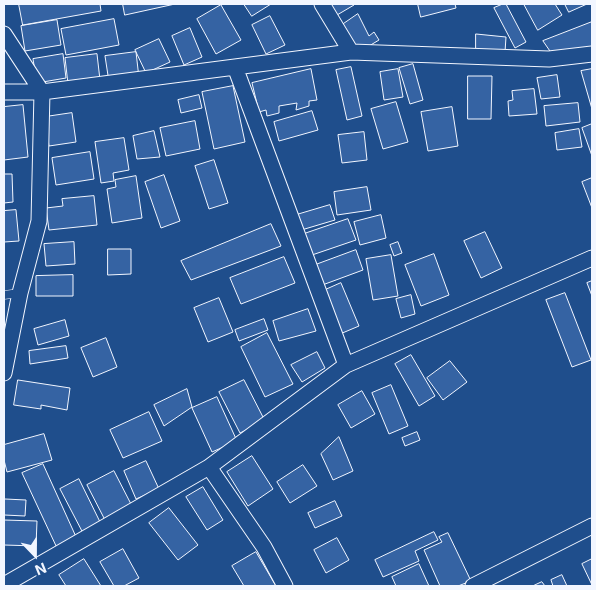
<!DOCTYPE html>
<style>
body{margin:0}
#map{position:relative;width:596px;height:590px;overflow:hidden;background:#1f4e8c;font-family:Inter,sans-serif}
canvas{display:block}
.frame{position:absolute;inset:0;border:5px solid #f2f6ff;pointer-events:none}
.north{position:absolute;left:10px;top:530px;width:50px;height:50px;-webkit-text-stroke:4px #1f4e8c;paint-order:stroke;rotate:158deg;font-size:14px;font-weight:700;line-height:20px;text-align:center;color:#f2f6ff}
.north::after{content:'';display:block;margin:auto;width:18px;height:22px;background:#f2f6ff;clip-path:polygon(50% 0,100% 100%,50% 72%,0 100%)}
</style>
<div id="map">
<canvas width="596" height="590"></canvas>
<div class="frame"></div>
<div class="north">N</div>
</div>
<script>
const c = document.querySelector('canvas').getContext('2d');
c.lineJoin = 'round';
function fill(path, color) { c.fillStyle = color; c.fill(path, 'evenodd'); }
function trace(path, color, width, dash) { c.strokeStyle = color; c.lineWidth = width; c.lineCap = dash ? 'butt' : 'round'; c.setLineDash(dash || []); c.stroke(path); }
const building = new Path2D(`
 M 19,4 L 100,4 L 101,11 L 23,25 Z
 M 123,4 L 175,4 L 125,15 Z
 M 244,4 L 271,4 L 252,16 Z
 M 323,4 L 353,4 L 354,5 L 332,18 Z
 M 418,4 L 455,4 L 456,8 L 421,17 Z
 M 503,4 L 506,4 L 526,42 L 515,48 L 494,8 Z
 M 524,4 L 555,4 L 562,15 L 538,30 Z
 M 565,4 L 587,4 L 569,12 Z
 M 221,5 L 241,40 L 216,54 L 197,19 Z
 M 358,14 L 369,36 L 374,32 L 379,40 L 359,52 L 342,25 Z
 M 270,16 L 285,45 L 266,54 L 252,25 Z
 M 114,19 L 119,45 L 66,55 L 61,29 Z
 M 57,20 L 61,45 L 25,51 L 21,26 Z
 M 592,22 L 592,51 L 552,54 L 543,41 Z
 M 190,28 L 202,57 L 184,65 L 172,36 Z
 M 476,34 L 506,37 L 505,52 L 476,54 Z
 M 159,39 L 170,62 L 146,73 L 135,50 Z
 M 136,52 L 139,78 L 109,82 L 105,56 Z
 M 63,54 L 66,78 L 37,83 L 33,59 Z
 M 97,54 L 100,80 L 68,84 L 65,58 Z
 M 413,64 L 423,100 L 410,104 L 399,68 Z
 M 351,67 L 362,116 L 347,120 L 336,70 Z
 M 311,69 L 317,100 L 309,101 L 309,106 L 296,110 L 297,103 L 279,106 L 279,113 L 267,116 L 266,110 L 259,112 L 252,83 Z
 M 398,69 L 403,97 L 384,100 L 380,72 Z
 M 592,69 L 592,109 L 581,71 Z
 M 557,75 L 560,97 L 541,99 L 537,78 Z
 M 468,76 L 492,76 L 491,119 L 468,119 Z
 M 233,86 L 245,142 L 214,149 L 202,92 Z
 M 534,89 L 537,114 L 509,116 L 508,101 L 513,100 L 512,91 Z
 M 199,95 L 202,108 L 181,113 L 178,100 Z
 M 396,102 L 408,142 L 383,149 L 371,109 Z
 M 578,103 L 580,122 L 546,126 L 544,106 Z
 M 23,105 L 28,157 L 4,160 L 4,107 Z
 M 452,107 L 458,146 L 428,151 L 421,112 Z
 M 312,111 L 318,130 L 279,141 L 274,122 Z
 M 72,113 L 76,142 L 49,146 L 45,117 Z
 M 195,121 L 200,149 L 166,156 L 160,128 Z
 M 592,124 L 592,156 L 582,128 Z
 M 579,129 L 582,147 L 557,150 L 555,133 Z
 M 154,131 L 160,157 L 137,159 L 133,136 Z
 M 364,132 L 367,160 L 342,163 L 338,135 Z
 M 124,138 L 129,170 L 113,173 L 114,181 L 101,183 L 95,142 Z
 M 90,152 L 94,179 L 56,185 L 52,158 Z
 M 214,160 L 228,203 L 209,209 L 195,166 Z
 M 4,174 L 12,174 L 13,202 L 4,203 Z
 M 164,175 L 180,221 L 161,228 L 145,182 Z
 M 136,176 L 142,218 L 112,223 L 107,189 L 116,187 L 115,180 Z
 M 592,178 L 592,208 L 582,182 Z
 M 367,187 L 371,210 L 337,215 L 334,192 Z
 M 94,196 L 97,225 L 49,230 L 46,208 L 63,206 L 62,199 Z
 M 330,205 L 335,220 L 298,231 L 293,216 Z
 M 16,210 L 19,241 L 4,242 L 4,211 Z
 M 381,215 L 386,238 L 360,245 L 354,222 Z
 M 348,219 L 356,240 L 312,255 L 304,234 Z
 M 271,224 L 281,246 L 191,280 L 181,261 Z
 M 485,232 L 502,268 L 481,278 L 464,241 Z
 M 74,242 L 75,264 L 46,266 L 44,244 Z
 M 398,242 L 402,253 L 394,256 L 390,245 Z
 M 108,249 L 131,249 L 131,274 L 108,275 Z
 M 356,250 L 363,270 L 317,287 L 310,267 Z
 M 434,254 L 449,295 L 421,306 L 405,265 Z
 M 391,255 L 398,296 L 373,300 L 366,259 Z
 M 284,257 L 295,283 L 241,304 L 230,278 Z
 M 73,275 L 73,296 L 36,296 L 36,276 Z
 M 592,281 L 592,296 L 587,283 Z
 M 341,283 L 359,326 L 340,334 L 323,291 Z
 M 565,293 L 591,360 L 572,367 L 546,300 Z
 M 411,295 L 415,314 L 401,318 L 396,299 Z
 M 219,298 L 233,332 L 208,342 L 194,308 Z
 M 308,309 L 316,331 L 279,341 L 273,321 Z
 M 264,319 L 268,330 L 239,341 L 235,330 Z
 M 65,320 L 69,336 L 38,345 L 34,329 Z
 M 267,333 L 293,384 L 265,397 L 241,347 Z
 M 106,338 L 117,367 L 93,377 L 81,348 Z
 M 66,346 L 68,358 L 30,364 L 29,351 Z
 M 317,352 L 325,368 L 302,382 L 291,365 Z
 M 411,355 L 435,396 L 419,406 L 395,364 Z
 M 450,361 L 467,382 L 443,400 L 427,378 Z
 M 18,380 L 70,388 L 67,410 L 41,405 L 41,409 L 14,405 Z
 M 244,380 L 265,421 L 240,433 L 219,392 Z
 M 391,385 L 408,426 L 389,434 L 372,393 Z
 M 187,389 L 192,407 L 164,426 L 154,405 Z
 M 362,391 L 375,414 L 351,428 L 338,405 Z
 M 217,397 L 237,441 L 212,452 L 192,408 Z
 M 149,412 L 162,441 L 123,458 L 110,430 Z
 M 417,432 L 420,440 L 405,446 L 402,438 Z
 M 44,434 L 52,460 L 7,472 L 4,460 L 4,445 Z
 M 339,437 L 353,471 L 333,480 L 321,454 Z
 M 252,456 L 273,489 L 248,506 L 227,472 Z
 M 146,461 L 159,489 L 136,499 L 124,471 Z
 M 43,464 L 77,539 L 57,548 L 22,473 Z
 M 303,465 L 317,486 L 290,503 L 277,482 Z
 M 114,471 L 132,506 L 105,520 L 87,485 Z
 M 79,479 L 102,526 L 84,535 L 60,489 Z
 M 203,487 L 223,520 L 207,530 L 186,497 Z
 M 5,499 L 26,500 L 25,516 L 4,515 Z
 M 335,501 L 342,516 L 315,528 L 308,513 Z
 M 169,508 L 198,545 L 178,560 L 149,523 Z
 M 4,520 L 37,521 L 36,546 L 4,545 Z
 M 434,532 L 438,540 L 415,551 L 419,561 L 383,577 L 375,560 Z
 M 448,533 L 471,581 L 458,586 L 440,586 L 424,550 L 442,542 L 439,537 Z
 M 337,538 L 349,560 L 326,573 L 314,550 Z
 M 123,549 L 139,578 L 124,586 L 114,586 L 100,562 Z
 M 256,552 L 276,586 L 244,586 L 232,566 Z
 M 84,559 L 101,586 L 66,586 L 59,575 Z
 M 592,559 L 592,585 L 582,564 Z
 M 419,564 L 429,586 L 396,586 L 392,577 Z
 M 562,575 L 567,586 L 553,586 L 551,580 Z
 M 542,582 L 545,586 L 533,586 Z`);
fill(building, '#3563a3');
trace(building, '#f2f6ff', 1);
const service = new Path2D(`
 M 4,295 L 20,293`);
const minor = new Path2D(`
 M 322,4 L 351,52
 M 4,34 L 42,92 L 39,221 L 20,293 L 4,373
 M 235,67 L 346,365
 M 4,92 L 42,92 L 351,52 L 549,59 L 592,54
 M 209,467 L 264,547 L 285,586
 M 4,585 L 209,467 L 346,365 L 592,258
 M 473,586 L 592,526`);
trace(service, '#f2f6ff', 9);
trace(minor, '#f2f6ff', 17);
trace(service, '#1f4e8c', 8);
trace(minor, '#1f4e8c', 15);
</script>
